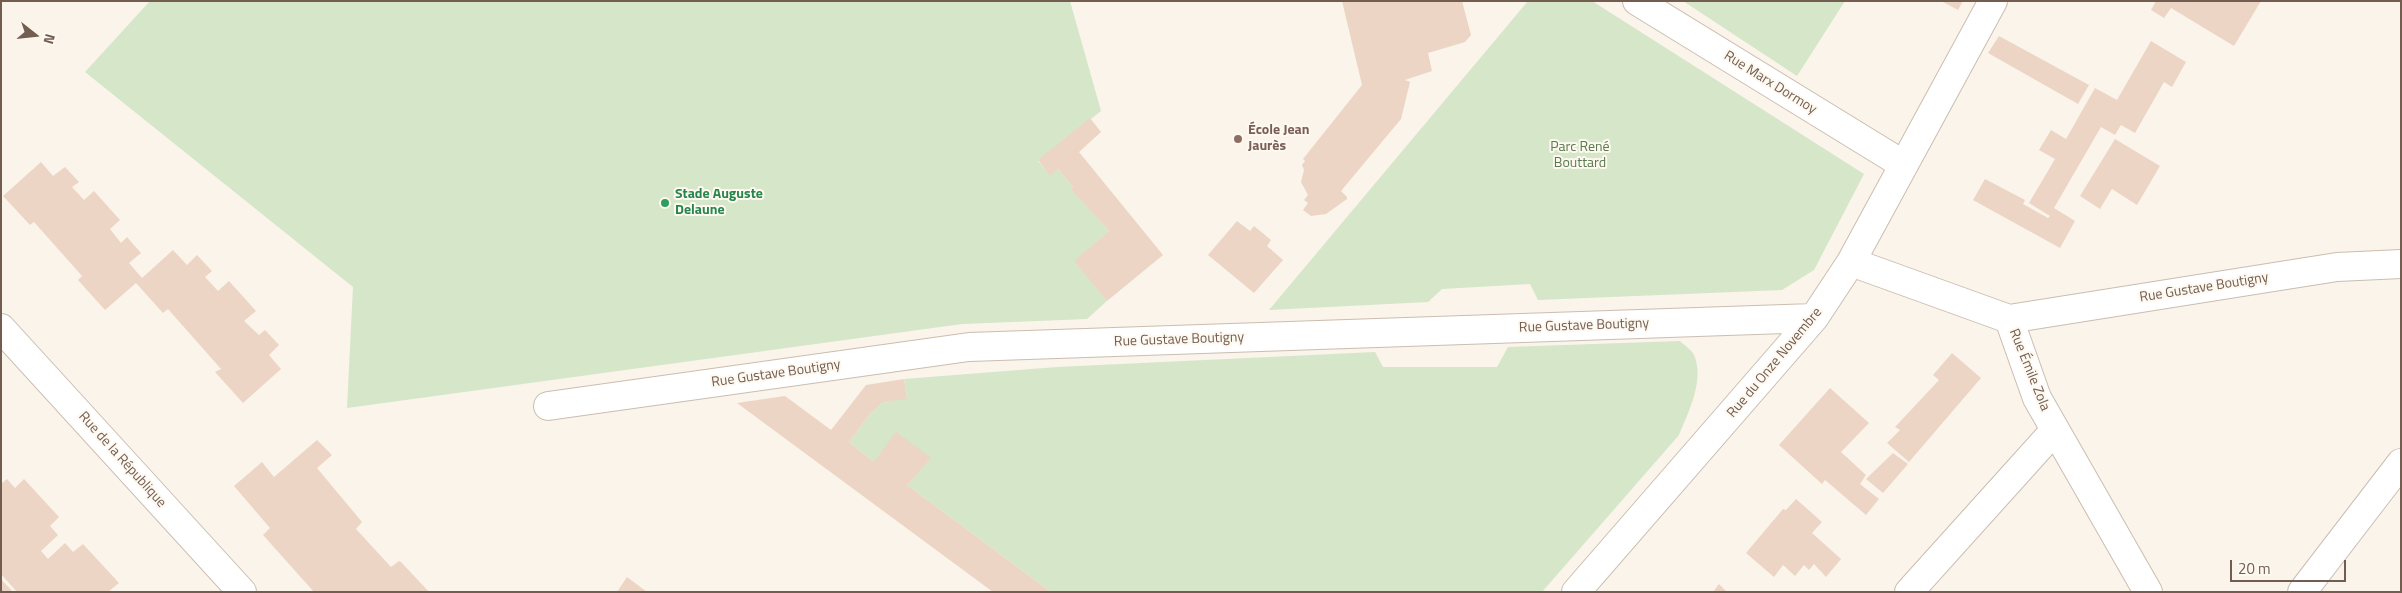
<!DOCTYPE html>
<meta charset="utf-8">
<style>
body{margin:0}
#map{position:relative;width:2402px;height:593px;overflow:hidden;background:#faf4ea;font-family:"Titillium Web",sans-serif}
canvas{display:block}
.frame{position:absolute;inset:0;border:2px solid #725d50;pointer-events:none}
.north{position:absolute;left:10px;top:10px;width:50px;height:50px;-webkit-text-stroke:4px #fdf8f0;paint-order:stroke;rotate:106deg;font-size:14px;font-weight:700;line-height:20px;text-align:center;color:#725d50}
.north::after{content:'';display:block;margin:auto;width:18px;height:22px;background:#725d50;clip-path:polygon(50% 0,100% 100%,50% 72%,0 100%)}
.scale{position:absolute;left:2230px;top:560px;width:116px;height:22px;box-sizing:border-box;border:2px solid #725d50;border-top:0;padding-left:6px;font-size:15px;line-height:18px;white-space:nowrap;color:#725d50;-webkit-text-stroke:4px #fdf8f0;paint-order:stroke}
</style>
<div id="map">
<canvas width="2402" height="593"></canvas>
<div class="frame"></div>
<div class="north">N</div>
<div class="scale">20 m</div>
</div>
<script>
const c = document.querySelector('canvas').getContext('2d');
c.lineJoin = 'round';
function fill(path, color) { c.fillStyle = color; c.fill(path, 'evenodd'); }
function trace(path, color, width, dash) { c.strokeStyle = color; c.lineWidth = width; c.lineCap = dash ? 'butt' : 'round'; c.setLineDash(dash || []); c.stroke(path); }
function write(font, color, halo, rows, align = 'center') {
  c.font = font + ' "Titillium Web",sans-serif'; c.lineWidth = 4; c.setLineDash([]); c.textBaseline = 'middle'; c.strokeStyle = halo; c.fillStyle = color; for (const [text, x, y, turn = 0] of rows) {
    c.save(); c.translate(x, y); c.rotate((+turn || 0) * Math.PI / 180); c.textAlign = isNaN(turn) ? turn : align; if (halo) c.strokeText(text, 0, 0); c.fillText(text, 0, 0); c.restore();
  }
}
fill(new Path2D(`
 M 150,1 L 1070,1 L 1101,111 L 1038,161 L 1050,175 L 1058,169 L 1073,187 L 1072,189 L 1109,231 L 1075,261 L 1107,301 L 1087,319 L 962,324 L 347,408 L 353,287 L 85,72 Z
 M 1528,1 L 1592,1 L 1864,174 L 1814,270 L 1782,290 L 1538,300 L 1530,284 L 1442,289 L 1428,302 L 1269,310 Z
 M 1683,1 L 1845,1 L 1797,76 Z
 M 1680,341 C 1684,345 1692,350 1694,355 C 1705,380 1688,413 1679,435 L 1542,592 L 1051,592 L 907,485 L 930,458 L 874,462 L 849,442 L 870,414 L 883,402 L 907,398 L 904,379 L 1057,367 L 1375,352 L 1383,367 L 1497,367 L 1508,347 Z`), '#d5e6c9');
fill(new Path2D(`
 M 1342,1 L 1462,1 L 1471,35 L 1465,42 L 1428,53 L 1432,71 L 1405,80 L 1410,82 L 1401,119 L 1341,191 L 1347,197 L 1347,199 L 1326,214 L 1311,216 L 1303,210 L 1308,203 L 1304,200 L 1308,195 L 1301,182 L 1304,170 L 1302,165 L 1305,161 L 1303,159 L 1362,85 Z
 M 1941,1 L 1963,1 L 1958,10 Z
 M 2156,1 L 2261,1 L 2234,46 L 2171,8 L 2164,18 L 2151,10 Z
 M 1999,36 L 2089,85 L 2078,104 L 1988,53 Z
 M 2151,41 L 2186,62 L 2172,87 L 2164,82 L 2135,133 L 2121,125 L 2115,135 L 2101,127 L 2054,208 L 2075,221 L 2060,248 L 1973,200 L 1985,179 L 2025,200 L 2023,204 L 2048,218 L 2050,216 L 2029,203 L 2055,159 L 2039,150 L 2051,130 L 2066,139 L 2095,88 L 2117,100 Z
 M 1090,118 L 1101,132 L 1079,152 L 1163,255 L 1107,301 L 1074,261 L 1109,231 L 1071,189 L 1073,187 L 1058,169 L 1050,176 L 1038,160 Z
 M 2115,139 L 2160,166 L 2137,205 L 2112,189 L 2100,209 L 2080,196 Z
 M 41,162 L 53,176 L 65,167 L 79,182 L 72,187 L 84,200 L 94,191 L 120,220 L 110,229 L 121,243 L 127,237 L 141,253 L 129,263 L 142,278 L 173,250 L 187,265 L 197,255 L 212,271 L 205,277 L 218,291 L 229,281 L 256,311 L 244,321 L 259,335 L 265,330 L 279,345 L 269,355 L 281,369 L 243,403 L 215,372 L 221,369 L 168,309 L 163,313 L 136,283 L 105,310 L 78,280 L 82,276 L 34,222 L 30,225 L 3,196 Z
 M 1237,221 L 1250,231 L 1254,226 L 1271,240 L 1267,246 L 1283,260 L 1254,293 L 1208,255 Z
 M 1952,353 L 1981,378 L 1909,462 L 1887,443 L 1900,430 L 1895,427 L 1939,380 L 1933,375 Z
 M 904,379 L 907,399 L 883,402 L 870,414 L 849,442 L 874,462 L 896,432 L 931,458 L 907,485 L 1051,592 L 993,592 L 737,403 L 785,396 L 831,430 L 866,385 Z
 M 1830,388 L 1869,423 L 1841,452 L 1866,475 L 1860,484 L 1879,499 L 1866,515 L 1825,480 L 1822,484 L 1779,445 Z
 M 317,440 L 332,455 L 317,468 L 362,522 L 356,529 L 391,567 L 399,561 L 401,562 L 429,592 L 314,592 L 263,535 L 270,528 L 234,486 L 262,462 L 274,477 Z
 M 1893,453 L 1908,464 L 1883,493 L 1866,479 Z
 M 7,479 L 15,488 L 24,479 L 59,517 L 50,526 L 58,535 L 41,551 L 48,559 L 65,543 L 73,552 L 83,544 L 119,583 L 108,592 L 17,592 L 1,574 L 1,484 Z
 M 1796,499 L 1822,522 L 1812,533 L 1841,559 L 1826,577 L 1814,564 L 1809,570 L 1804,565 L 1795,576 L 1783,565 L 1774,577 L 1746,553 L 1783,509 L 1786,510 Z
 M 627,577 L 647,592 L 617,592 Z
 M 1,579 L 13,592 L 1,592 Z
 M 1719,584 L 1727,592 L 1713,592 Z`), '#ecd5c5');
const minor = new Path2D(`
 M 1637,1 L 1904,165
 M 1851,262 L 2009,319 L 2037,398 L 2148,592
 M 2009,319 L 2337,267 L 2401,264
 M 1,328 L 242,592
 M 548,406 L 969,347 L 1814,318
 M 1576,592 L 1814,318 L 1851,262 L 1993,1
 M 1909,592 L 2055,430
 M 2302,592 L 2401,463`);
trace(minor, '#cbbdb1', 30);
trace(minor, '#fff', 28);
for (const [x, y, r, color] of [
 [1238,139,5,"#8d6e63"],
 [665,203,5,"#2e9e5b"]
]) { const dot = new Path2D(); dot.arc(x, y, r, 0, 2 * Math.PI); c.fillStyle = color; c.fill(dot); trace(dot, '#fdf8f0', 2); }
write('14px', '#725d50', '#fdf8f0', [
 ["Rue Marx Dormoy",1770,83,32],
 ["Rue Gustave Boutigny",2204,288,-9],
 ["Rue Gustave Boutigny",1584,326,-2],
 ["Rue Gustave Boutigny",1179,340,-2],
 ["Rue du Onze Novembre",1775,363,-50],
 ["Rue Émile Zola",2029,370,68],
 ["Rue Gustave Boutigny",776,374,-8],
 ["Rue de la République",122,460,48]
]);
write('bold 14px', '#785e54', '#fdf8f0', [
 ["École Jean",1248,131],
 ["Jaurès",1248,147]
], 'left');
write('14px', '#597b4d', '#fdf8f0', [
 ["Parc René",1580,148],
 ["Bouttard",1580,164]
]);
write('bold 14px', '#27864d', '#fdf8f0', [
 ["Stade Auguste",675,195],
 ["Delaune",675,211]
], 'left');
</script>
